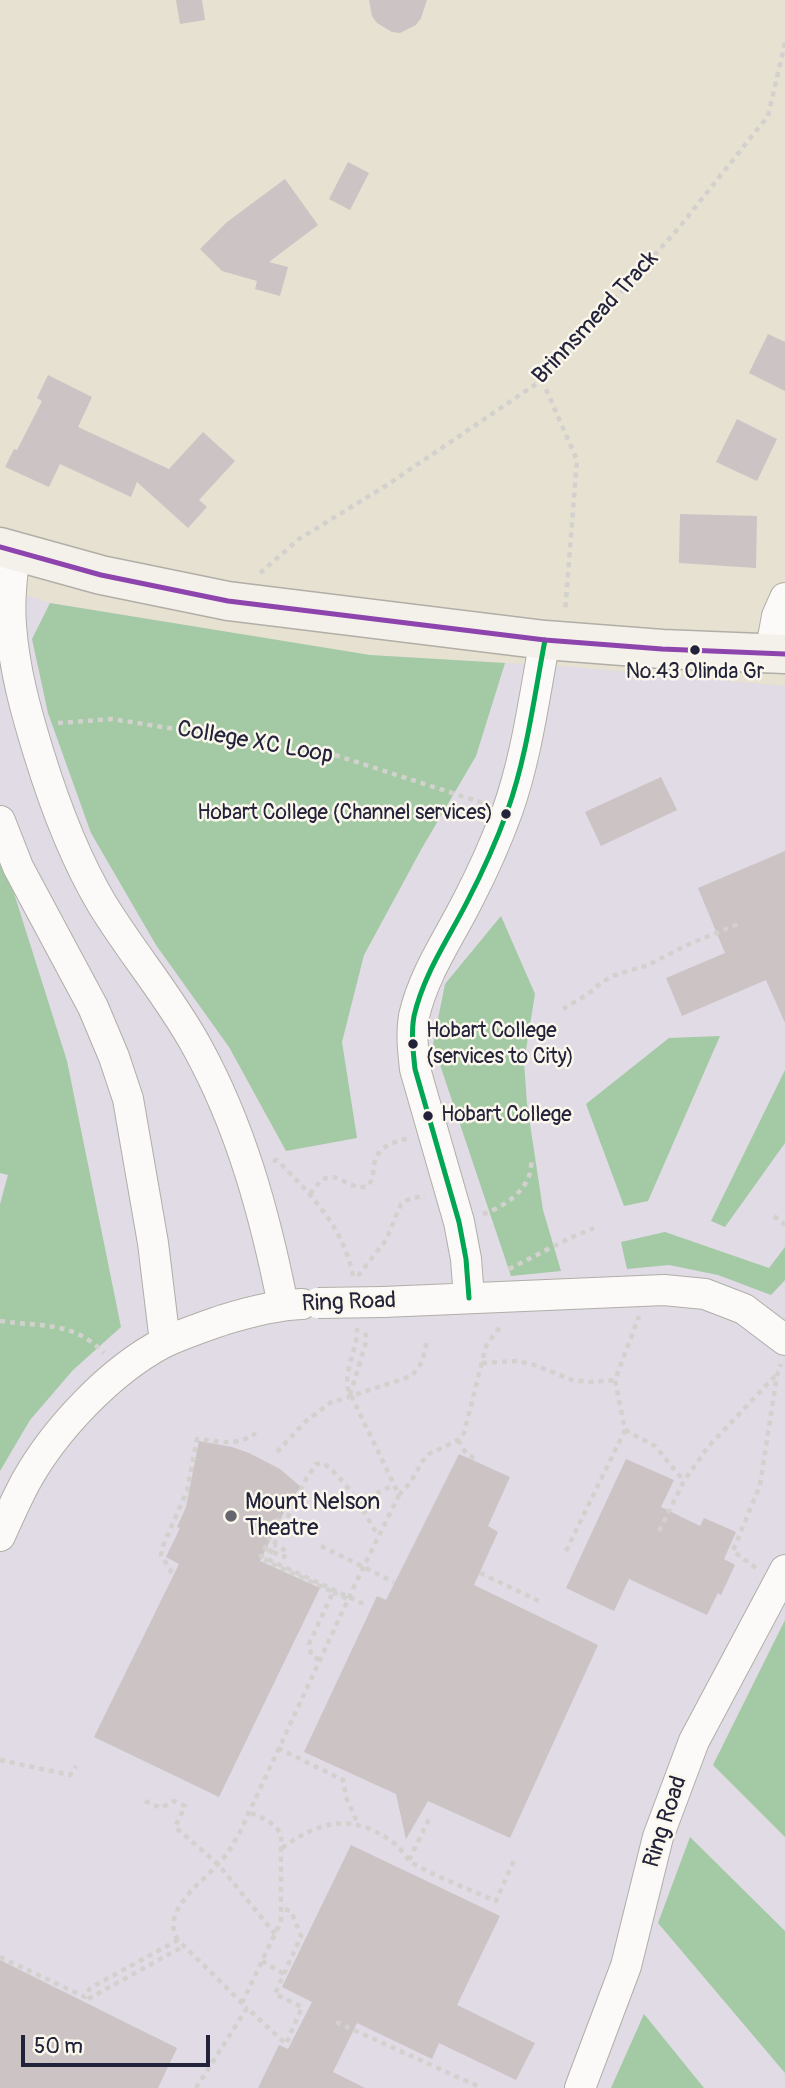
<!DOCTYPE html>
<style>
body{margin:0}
#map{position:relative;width:785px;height:2088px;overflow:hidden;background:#e6e1d1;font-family:Pangolin,sans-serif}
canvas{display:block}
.scale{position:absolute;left:21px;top:2035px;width:189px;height:32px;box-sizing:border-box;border:4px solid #22223b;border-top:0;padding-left:9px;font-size:21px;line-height:24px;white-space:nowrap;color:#22223b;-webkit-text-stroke:5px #fbf7ec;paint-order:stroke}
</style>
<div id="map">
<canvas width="785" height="2088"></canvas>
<div class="scale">50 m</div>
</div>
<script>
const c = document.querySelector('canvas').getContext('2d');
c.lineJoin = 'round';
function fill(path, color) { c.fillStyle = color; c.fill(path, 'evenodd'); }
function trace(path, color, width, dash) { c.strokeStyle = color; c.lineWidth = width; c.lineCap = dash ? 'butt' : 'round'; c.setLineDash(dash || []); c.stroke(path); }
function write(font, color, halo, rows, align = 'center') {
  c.font = font + ' Pangolin,sans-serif'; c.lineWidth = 5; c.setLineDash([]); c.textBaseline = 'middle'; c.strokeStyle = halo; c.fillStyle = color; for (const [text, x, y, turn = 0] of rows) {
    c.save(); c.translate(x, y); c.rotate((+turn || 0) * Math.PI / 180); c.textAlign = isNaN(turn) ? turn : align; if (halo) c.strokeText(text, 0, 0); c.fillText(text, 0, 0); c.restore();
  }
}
fill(new Path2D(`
 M 0,586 L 50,603 L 370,655 L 574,667 L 785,686 L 785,2088 L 0,2088 Z`), '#e0dbe5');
fill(new Path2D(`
 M 50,603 L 370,655 L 505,663 L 476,756 L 422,848 L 364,955 L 342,1042 L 357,1138 L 286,1151 L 229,1047 L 156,945 L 91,833 L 48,713 L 32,639 Z
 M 0,849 L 67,1061 L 121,1327 L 73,1370 L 30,1420 L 0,1471 L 0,1204 L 8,1175 L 0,1173 Z
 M 501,916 L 535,994 L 524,1062 L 527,1104 L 543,1210 L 561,1271 L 511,1276 L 433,1044 L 445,984 Z
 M 720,1036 L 648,1201 L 624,1206 L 586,1104 L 669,1038 Z
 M 785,1070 L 785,1143 L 725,1227 L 711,1221 Z
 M 665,1232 L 769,1268 L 785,1247 L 785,1280 L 771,1295 L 718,1275 L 669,1265 L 627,1269 L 621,1242 Z
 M 785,1620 L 785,1837 L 713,1765 Z
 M 690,1837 L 785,1931 L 785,2073 L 658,1923 Z
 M 644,2014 L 704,2088 L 611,2088 Z`), '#a3caa4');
fill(new Path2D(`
 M 176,0 L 202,0 L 205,20 L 180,24 Z
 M 369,0 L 427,0 L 421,18 L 416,25 L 400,33 L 392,32 L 377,23 L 372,16 Z
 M 348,162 L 369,173 L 350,210 L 329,199 Z
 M 285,179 L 318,225 L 269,262 L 288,267 L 280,296 L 255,289 L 257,281 L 222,271 L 200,249 L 227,222 Z
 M 768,334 L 785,342 L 785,391 L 749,373 Z
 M 48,375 L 92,397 L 78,427 L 169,469 L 203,432 L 235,461 L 199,500 L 207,507 L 188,528 L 137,482 L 131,497 L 60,464 L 49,487 L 5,467 L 14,449 L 17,450 L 42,401 L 37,398 Z
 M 737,419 L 777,439 L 757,481 L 716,462 Z
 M 680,514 L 757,516 L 756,568 L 679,563 Z
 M 661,777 L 677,810 L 601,846 L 585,812 Z
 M 785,851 L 785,1023 L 766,980 L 682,1016 L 666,978 L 725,953 L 698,888 Z
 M 199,1441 L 232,1447 L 249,1453 L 280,1469 L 301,1487 L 290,1500 L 260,1561 L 320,1588 L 219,1797 L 94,1737 L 179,1564 L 166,1557 L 180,1528 L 177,1527 L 186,1507 Z
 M 459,1454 L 510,1477 L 488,1526 L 498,1532 L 474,1585 L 598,1645 L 510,1838 L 428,1801 L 406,1839 L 396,1794 L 304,1752 L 377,1596 L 386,1600 Z
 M 626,1459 L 674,1480 L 661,1507 L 700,1526 L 704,1518 L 736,1532 L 724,1559 L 735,1565 L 721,1595 L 718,1593 L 707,1615 L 629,1579 L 614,1611 L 566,1588 Z
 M 351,1845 L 500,1916 L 457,2005 L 535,2043 L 516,2080 L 439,2043 L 432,2059 L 357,2023 L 333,2072 L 365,2088 L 258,2088 L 279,2045 L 288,2049 L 312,2002 L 282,1987 Z
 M 0,1960 L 177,2048 L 158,2088 L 0,2088 Z`), '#cbc3c4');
const minor = new Path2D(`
 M 15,551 C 12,576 9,600 11,625 C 14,669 26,712 39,754 C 55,806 74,857 102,904 C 132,953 169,996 196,1045 C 241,1126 265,1215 283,1305
 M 770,655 L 777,616 L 785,598
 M 0,821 L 18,867 L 93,1007 L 114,1057 L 128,1099 L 153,1243 L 165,1342
 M 469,1298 L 466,1259 L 459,1222 L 415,1069 C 413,1051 411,1033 414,1016 C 424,973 449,938 468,900 C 483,871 496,842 507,812 C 527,756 534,697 545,640
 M 383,1302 L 664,1290 L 705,1294 L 744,1309 L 785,1340
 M 0,1536 C 8,1518 16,1500 25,1483 C 54,1430 110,1371 163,1343 C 182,1334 203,1327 223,1320 C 249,1312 275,1305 302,1304
 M 580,2088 L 626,1966 L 658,1837 L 694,1741 L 785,1570`);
const secondary = new Path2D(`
 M 0,547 L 101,575 L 228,601 L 545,640 L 662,649 L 785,654`);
trace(minor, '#b1aea7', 32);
trace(secondary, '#b1aea7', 41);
trace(new Path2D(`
 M 542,380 L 577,460 L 565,612
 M 260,573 L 299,539 L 387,485 L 542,380 L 677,230 L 768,116 L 785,43
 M 58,723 L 112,719 L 332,754 L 483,803
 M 563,1009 L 588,994 L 602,982 L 615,975 L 648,965 L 687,945 L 738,924
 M 273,1161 L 277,1160 C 311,1195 343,1226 353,1276
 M 310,1194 L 322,1179 L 334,1177 L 357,1187 L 367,1187 C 373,1180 373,1174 374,1165 C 377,1146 393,1142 410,1138
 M 483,1214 C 501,1208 522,1195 529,1176 C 531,1171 531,1164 532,1159
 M 774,1216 L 785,1225
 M 509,1269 L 570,1238 L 594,1228
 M 358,1276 L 386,1240 L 401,1204 L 407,1200 L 425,1195
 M 0,1321 C 41,1327 73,1321 104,1353
 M 482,1363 L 517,1361 L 535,1365 L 572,1380 L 589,1382 L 615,1380
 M 350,1395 L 366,1342 L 366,1336 L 364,1330
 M 625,1430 L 655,1446 L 684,1481
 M 458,1440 L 466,1453 L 476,1460
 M 277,1452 L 305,1422 L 330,1403 L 409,1377 C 423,1367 424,1355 427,1340
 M 399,1495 L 410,1483 L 422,1462 L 429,1454 L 458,1440 L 464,1433 L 486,1346 L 502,1324
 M 358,1502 L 394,1485
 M 659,1531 L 684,1481 L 708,1447 L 775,1376
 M 321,1546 L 394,1582
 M 566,1551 L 625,1430 L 615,1380 L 639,1316
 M 756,1568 L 733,1551 L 760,1485 L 777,1375 L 781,1364
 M 172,1573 L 161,1555 L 162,1548 L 187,1491 L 197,1439 C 220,1441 236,1447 256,1433
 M 480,1573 L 541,1602
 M 333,1592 L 348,1599
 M 319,1660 L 311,1655 L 309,1644 L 333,1592 L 266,1561 L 306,1479 L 316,1464 L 323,1463 C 348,1481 363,1510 378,1536
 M 278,1748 L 343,1780 L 346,1797 L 358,1824
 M 0,1760 L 70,1775 L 76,1766
 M 145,1801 L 161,1808 L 174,1801 L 185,1806 L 175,1827 L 218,1864 L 275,1934
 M 282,1848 C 320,1820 354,1813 394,1843 C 402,1849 405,1858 412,1863 C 439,1878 468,1889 496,1901 L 515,1858
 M 409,1860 L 429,1819
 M 178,1940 C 159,1911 204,1881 220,1862 C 228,1854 233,1844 239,1834 L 359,1576 L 399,1495 L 348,1389 C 344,1368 358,1349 357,1328
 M 0,1957 L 85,1997 L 90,1988 L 178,1940 L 247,2008
 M 262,1961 L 284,1974
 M 88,1999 L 184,1946
 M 242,2003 L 281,1921 L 281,1836 C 276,1822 262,1818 249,1812
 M 336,2022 L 482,2088
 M 196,2088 L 247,2008 L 286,2044 L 302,2007 L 275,1994 L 301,1936 L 291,1911 L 281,1908`), '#d2d1ce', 4.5, [5, 5]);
trace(minor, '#fbfaf8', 30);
trace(secondary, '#f4f1ea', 38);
const minorBridge = new Path2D(`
 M 318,1303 L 383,1302`);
trace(minorBridge, '#b1aea7', 32, []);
trace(new Path2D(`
 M 279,1518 L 261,1556 L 368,1606
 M 264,1548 L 284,1557 L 287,1551 L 274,1545`), '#d2d1ce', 4.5, [5, 5]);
trace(minorBridge, '#fbfaf8', 30);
trace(new Path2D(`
 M 469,1298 L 466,1259 L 459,1222 L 415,1069 C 413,1051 411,1033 414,1016 C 424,973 449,938 468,900 C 483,871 496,842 507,812 C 527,756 534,697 545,640`), '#00a651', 5);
trace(new Path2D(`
 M 0,547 L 101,575 L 228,601 L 545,640 L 662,649 L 785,654`), '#8e44ad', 5);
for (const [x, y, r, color] of [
 [695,650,6,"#22223b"],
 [506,814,6,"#22223b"],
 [413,1044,6,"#22223b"],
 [428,1116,6,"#22223b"],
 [231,1516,7,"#676570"]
]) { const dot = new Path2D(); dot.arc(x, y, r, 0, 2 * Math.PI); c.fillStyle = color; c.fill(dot); trace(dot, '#fbf7ec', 2.5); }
write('21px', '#22223b', '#fbf7ec', [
 ["No.43 Olinda Gr",695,673,"center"],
 ["Hobart College (Channel services)",493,814,"right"],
 ["Hobart College",426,1032],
 ["(services to City)",426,1058],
 ["Hobart College",441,1116]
], 'left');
write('23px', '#22223b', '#fbf7ec', [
 ["Brinnsmead Track",596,318,-47],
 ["College XC Loop",255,743,10],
 ["Ring Road",349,1303,-2],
 ["Ring Road",666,1822,-72]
]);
write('23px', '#22223b', '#fbf7ec', [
 ["Mount Nelson",245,1503],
 ["Theatre",245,1529]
], 'left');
</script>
